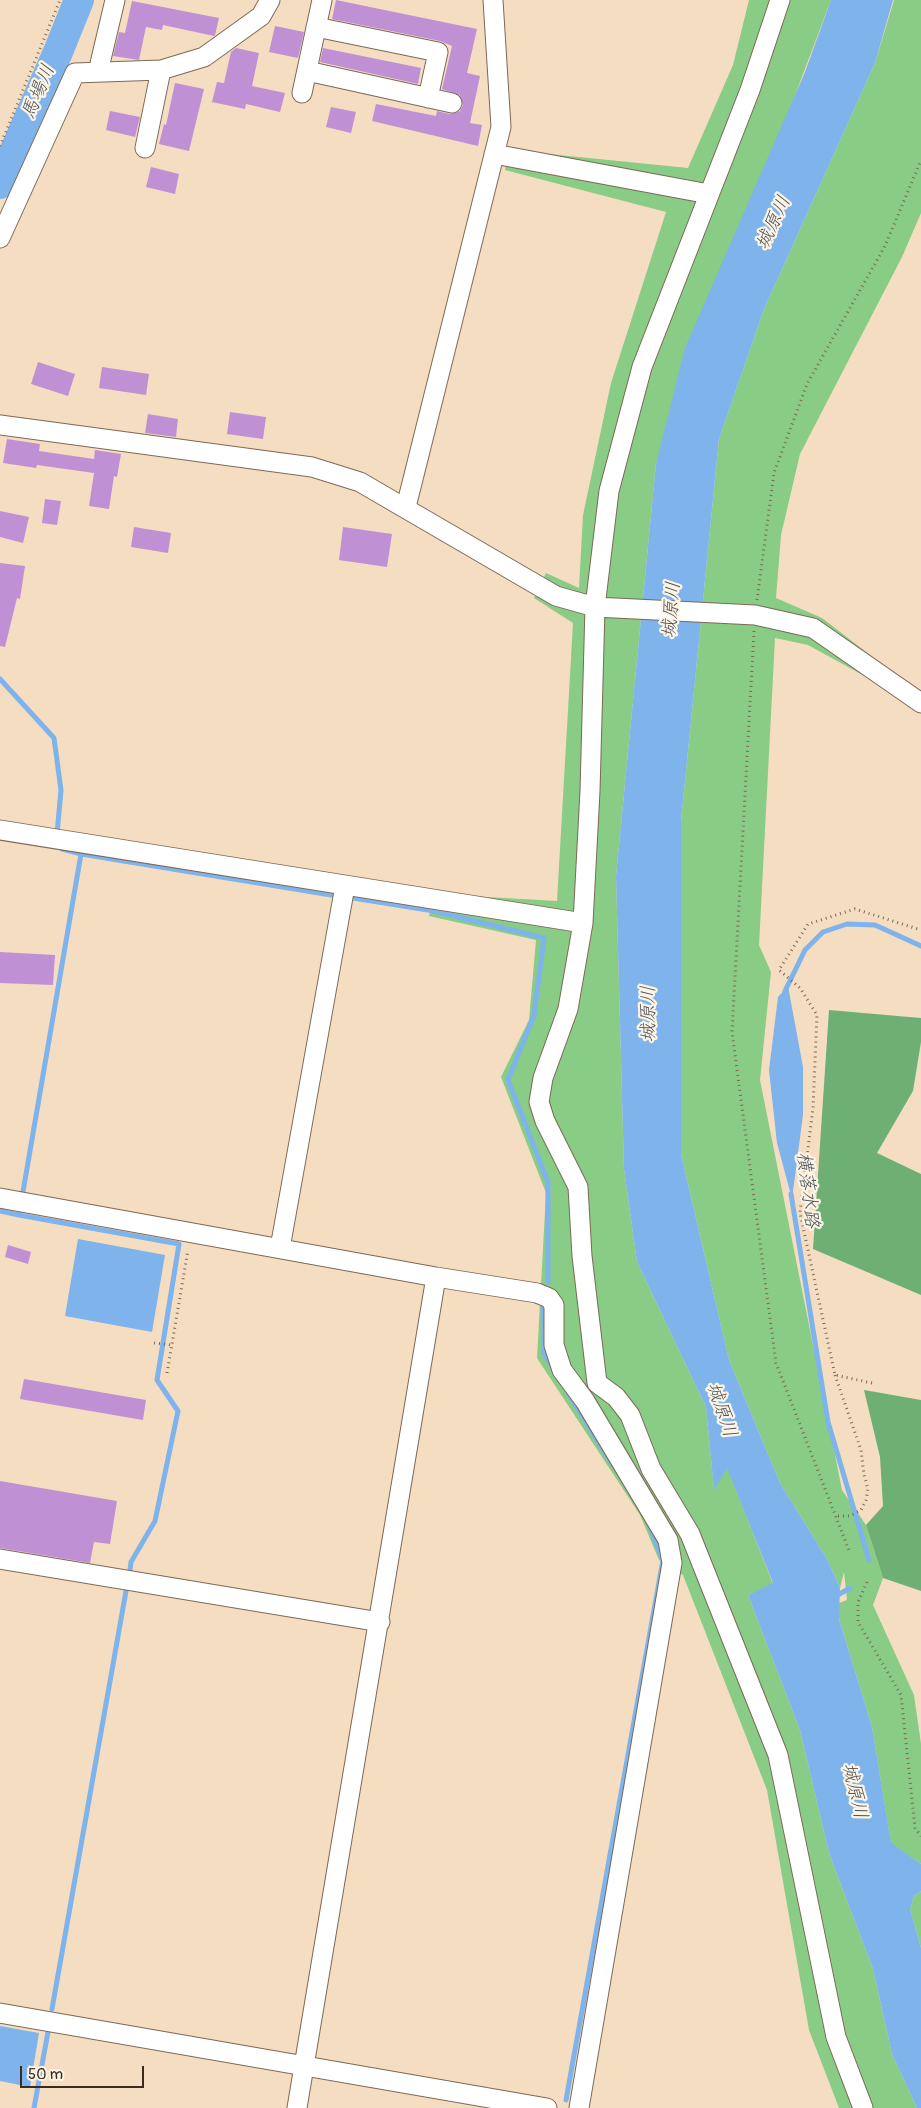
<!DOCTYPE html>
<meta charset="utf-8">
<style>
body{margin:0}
#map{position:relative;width:921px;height:2108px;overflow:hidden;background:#f5ddc2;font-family:Pangolin,sans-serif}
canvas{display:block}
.scale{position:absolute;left:20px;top:2066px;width:124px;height:22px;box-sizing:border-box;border:2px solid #3b2a1e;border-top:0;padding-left:6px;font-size:15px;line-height:18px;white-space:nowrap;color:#3b2a1e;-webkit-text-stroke:4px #fcf5e5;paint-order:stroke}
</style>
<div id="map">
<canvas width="921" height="2108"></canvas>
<div class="scale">50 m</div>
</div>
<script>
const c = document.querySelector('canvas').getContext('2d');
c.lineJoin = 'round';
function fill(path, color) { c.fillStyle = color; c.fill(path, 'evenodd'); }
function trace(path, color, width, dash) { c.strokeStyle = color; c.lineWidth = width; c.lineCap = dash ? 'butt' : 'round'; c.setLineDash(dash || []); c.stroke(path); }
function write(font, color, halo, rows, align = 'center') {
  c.font = font + ' Pangolin,"Klee One",sans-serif'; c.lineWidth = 4.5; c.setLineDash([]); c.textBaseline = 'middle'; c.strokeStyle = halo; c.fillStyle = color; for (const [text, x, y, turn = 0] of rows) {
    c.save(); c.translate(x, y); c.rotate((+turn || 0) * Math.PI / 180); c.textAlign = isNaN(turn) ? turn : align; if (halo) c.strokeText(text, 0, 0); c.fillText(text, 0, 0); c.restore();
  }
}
fill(new Path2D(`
 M 749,0 L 831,0 L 656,464 L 616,876 L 624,1169 L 637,1262 L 706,1407 L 714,1489 L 727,1467 L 773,1584 L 748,1595 L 800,1730 L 829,1853 L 873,1969 L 892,2054 L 917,2108 L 839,2108 L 809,2030 L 767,1790 L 683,1575 L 659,1560 L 640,1515 L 537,1358 L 546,1193 L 501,1077 L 529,1020 L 536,940 L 429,916 L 434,894 L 557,901 L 573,623 L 534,598 L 546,573 L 579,588 L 583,515 L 611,383 L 666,212 L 505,170 L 509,150 L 688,168 L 733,65 Z
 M 894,0 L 921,0 L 921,213 L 902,257 L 800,454 L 781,535 L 776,598 L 822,618 L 900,678 L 890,690 L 808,645 L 775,638 L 759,945 L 771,972 L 760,1080 L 842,1490 L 866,1525 L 883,1578 L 873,1605 L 914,1695 L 921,1744 L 921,1864 L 891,1844 L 872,1727 L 839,1619 L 839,1603 L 847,1600 L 844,1572 L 840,1588 L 827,1559 L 780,1483 L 729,1360 L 681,1154 L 681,821 L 719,439 L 764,309 L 875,63 Z
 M 921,1891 L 921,1948 L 910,1909 L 914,1896 Z`), '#88cc86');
fill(new Path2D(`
 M 829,1010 L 921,1018 L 921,1042 L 913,1091 L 877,1153 L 921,1174 L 921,1295 L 813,1249 Z
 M 864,1390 L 921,1400 L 921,1591 L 883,1578 L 866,1525 L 883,1506 L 880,1457 Z`), '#6eb073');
fill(new Path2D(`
 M 831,0 L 893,0 L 875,63 L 764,309 L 719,439 L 681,821 L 681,1154 L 729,1360 L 780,1483 L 827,1559 L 840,1588 L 839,1619 L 872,1727 L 891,1843 L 921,1864 L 921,1891 L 914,1896 L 910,1909 L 921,1948 L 921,2108 L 917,2108 L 892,2054 L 873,1969 L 829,1853 L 800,1730 L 748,1595 L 773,1583 L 727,1468 L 714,1490 L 706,1407 L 637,1262 L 624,1169 L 616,876 L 656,464 L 685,348 L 805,72 Z
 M 788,986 L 803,1067 L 803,1115 L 792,1199 L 777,1143 L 769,1070 L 778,997 Z
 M 78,1239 L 165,1255 L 152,1332 L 65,1316 Z
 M 0,2026 L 39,2033 L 30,2087 L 0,2081 Z`), '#7eb3ec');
trace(new Path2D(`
 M 0,679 L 54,738 L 61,790 L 57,834
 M 62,849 L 81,854 L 19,1215 L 179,1244 L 157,1380 L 178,1411 L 155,1521 L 131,1562 L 130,1570
 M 81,854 L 331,895
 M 353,898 L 434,911 L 544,938 L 534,1015 L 508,1080 L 548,1182 L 548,1282
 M 785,991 L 805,950 L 823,932 L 847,924 L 875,925 L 921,946
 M 791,1194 L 828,1422 L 869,1560
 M 0,1211 L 19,1215
 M 543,1305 L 544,1354 L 553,1368
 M 568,1393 L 612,1464
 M 836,1596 L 850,1588
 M 52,2009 L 126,1591
 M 566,2100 L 663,1560 L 650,1527
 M 34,2108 L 48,2032`), '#7eb3ec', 5);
trace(new Path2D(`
 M 0,184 L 58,52 L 79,0`), '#7eb3ec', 30);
fill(new Path2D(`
 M 336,0 L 477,29 L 467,73 L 480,76 L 470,123 L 482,125 L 478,146 L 372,121 L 376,104 L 436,116 L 437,111 L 450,114 L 460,111 L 463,105 L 460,95 L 442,89 L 452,46 L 440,41 L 332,19 Z
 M 132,1 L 219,18 L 215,35 L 214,36 L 163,25 L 162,30 L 146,27 L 139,60 L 113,56 L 119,32 L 125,33 Z
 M 275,26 L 304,32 L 298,58 L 269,52 Z
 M 236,48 L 259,53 L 252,86 L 285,93 L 280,112 L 246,104 L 245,109 L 212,102 L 217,82 L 224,83 L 231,52 Z
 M 323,48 L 421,68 L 418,84 L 320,62 Z
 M 175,83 L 204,89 L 189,151 L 159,144 L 164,124 L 166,125 Z
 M 331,107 L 356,112 L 351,133 L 326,127 Z
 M 110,111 L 140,117 L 135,137 L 106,130 Z
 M 151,167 L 179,174 L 175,194 L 146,187 Z
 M 38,362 L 75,374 L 68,396 L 31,384 Z
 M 102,367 L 149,374 L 146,395 L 99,388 Z
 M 230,412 L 266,417 L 263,439 L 227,434 Z
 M 148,414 L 178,419 L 176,437 L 145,433 Z
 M 7,439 L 40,444 L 39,451 L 94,459 L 95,450 L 121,454 L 117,477 L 114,476 L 109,509 L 89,506 L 94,473 L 37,465 L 36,468 L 3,463 Z
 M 45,499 L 61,501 L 57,525 L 42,523 Z
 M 0,511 L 29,517 L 23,543 L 0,537 Z
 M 134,527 L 171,533 L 168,553 L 131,547 Z
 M 343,527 L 392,534 L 387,567 L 339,560 Z
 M 0,563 L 25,566 L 20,599 L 17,598 L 5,647 L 0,646 Z
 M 0,952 L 55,955 L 53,985 L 0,983 Z
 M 8,1245 L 31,1252 L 28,1264 L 5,1257 Z
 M 24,1379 L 146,1400 L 143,1420 L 20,1399 Z
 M 0,1481 L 117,1501 L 110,1544 L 94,1542 L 90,1563 L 0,1548 Z`), '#bf90d4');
const street = new Path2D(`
 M 780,0 L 750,90 L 642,367 L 609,491 L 595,607 L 590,791 L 583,923 L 568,1009 L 543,1078 L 539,1102 L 545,1121 L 578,1187 L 582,1256 L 597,1383 L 616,1397 L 630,1415 L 651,1469 L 690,1534 L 778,1755 L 836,2037 L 863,2108
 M 316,27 L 438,52 L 428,98
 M 307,71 L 452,103
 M 98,72 L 115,0
 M 302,93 L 322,0
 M 145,148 L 161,70
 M 494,154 L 709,194
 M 0,238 L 75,73 L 161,70 L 204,57 L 261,16 L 270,0
 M 0,425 L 312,467 L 360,482 L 556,596 L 595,607 L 755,615 L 813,628 L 921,703
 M 406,507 L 501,127 L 493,0
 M 0,830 L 583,923
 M 0,1198 L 436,1277 L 537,1293 L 549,1298 L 554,1305 L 554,1345 L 562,1370 L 585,1401 L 668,1540 L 672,1563 L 579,2108
 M 280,1248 L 345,886
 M 0,1559 L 380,1622
 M 0,2013 L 547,2108
 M 297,2108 L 436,1277`);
trace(street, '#7c6957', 21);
trace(new Path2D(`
 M 0,146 L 60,0
 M 757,600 L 774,473 L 807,384 L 885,246 L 921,160
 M 754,631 L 732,1032 L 776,1363 L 850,1553
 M 154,1343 L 171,1345
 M 167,1373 L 188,1250
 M 835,1375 L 861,1450 L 864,1475 L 868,1489 L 866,1500 L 861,1510 L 850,1516 L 835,1516
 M 872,1383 L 835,1375 L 800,1213 L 813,1108 L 817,1015 L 800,988 L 779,970 L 808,924 L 855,909 L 921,930
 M 867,1582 L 858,1602 L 858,1622 L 901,1695 L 915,1828 L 921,1836`), '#7c6957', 3, [1, 4]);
trace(street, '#fff', 19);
write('italic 19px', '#4f535c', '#fcf5e5', [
 ["馬場川",39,92,-67],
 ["城原川",774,223,-65],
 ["城原川",672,610,-85],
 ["城原川",649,1014,-90],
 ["横落水路",807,1190,83],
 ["城原川",721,1410,71],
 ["城原川",854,1791,77]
]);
</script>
